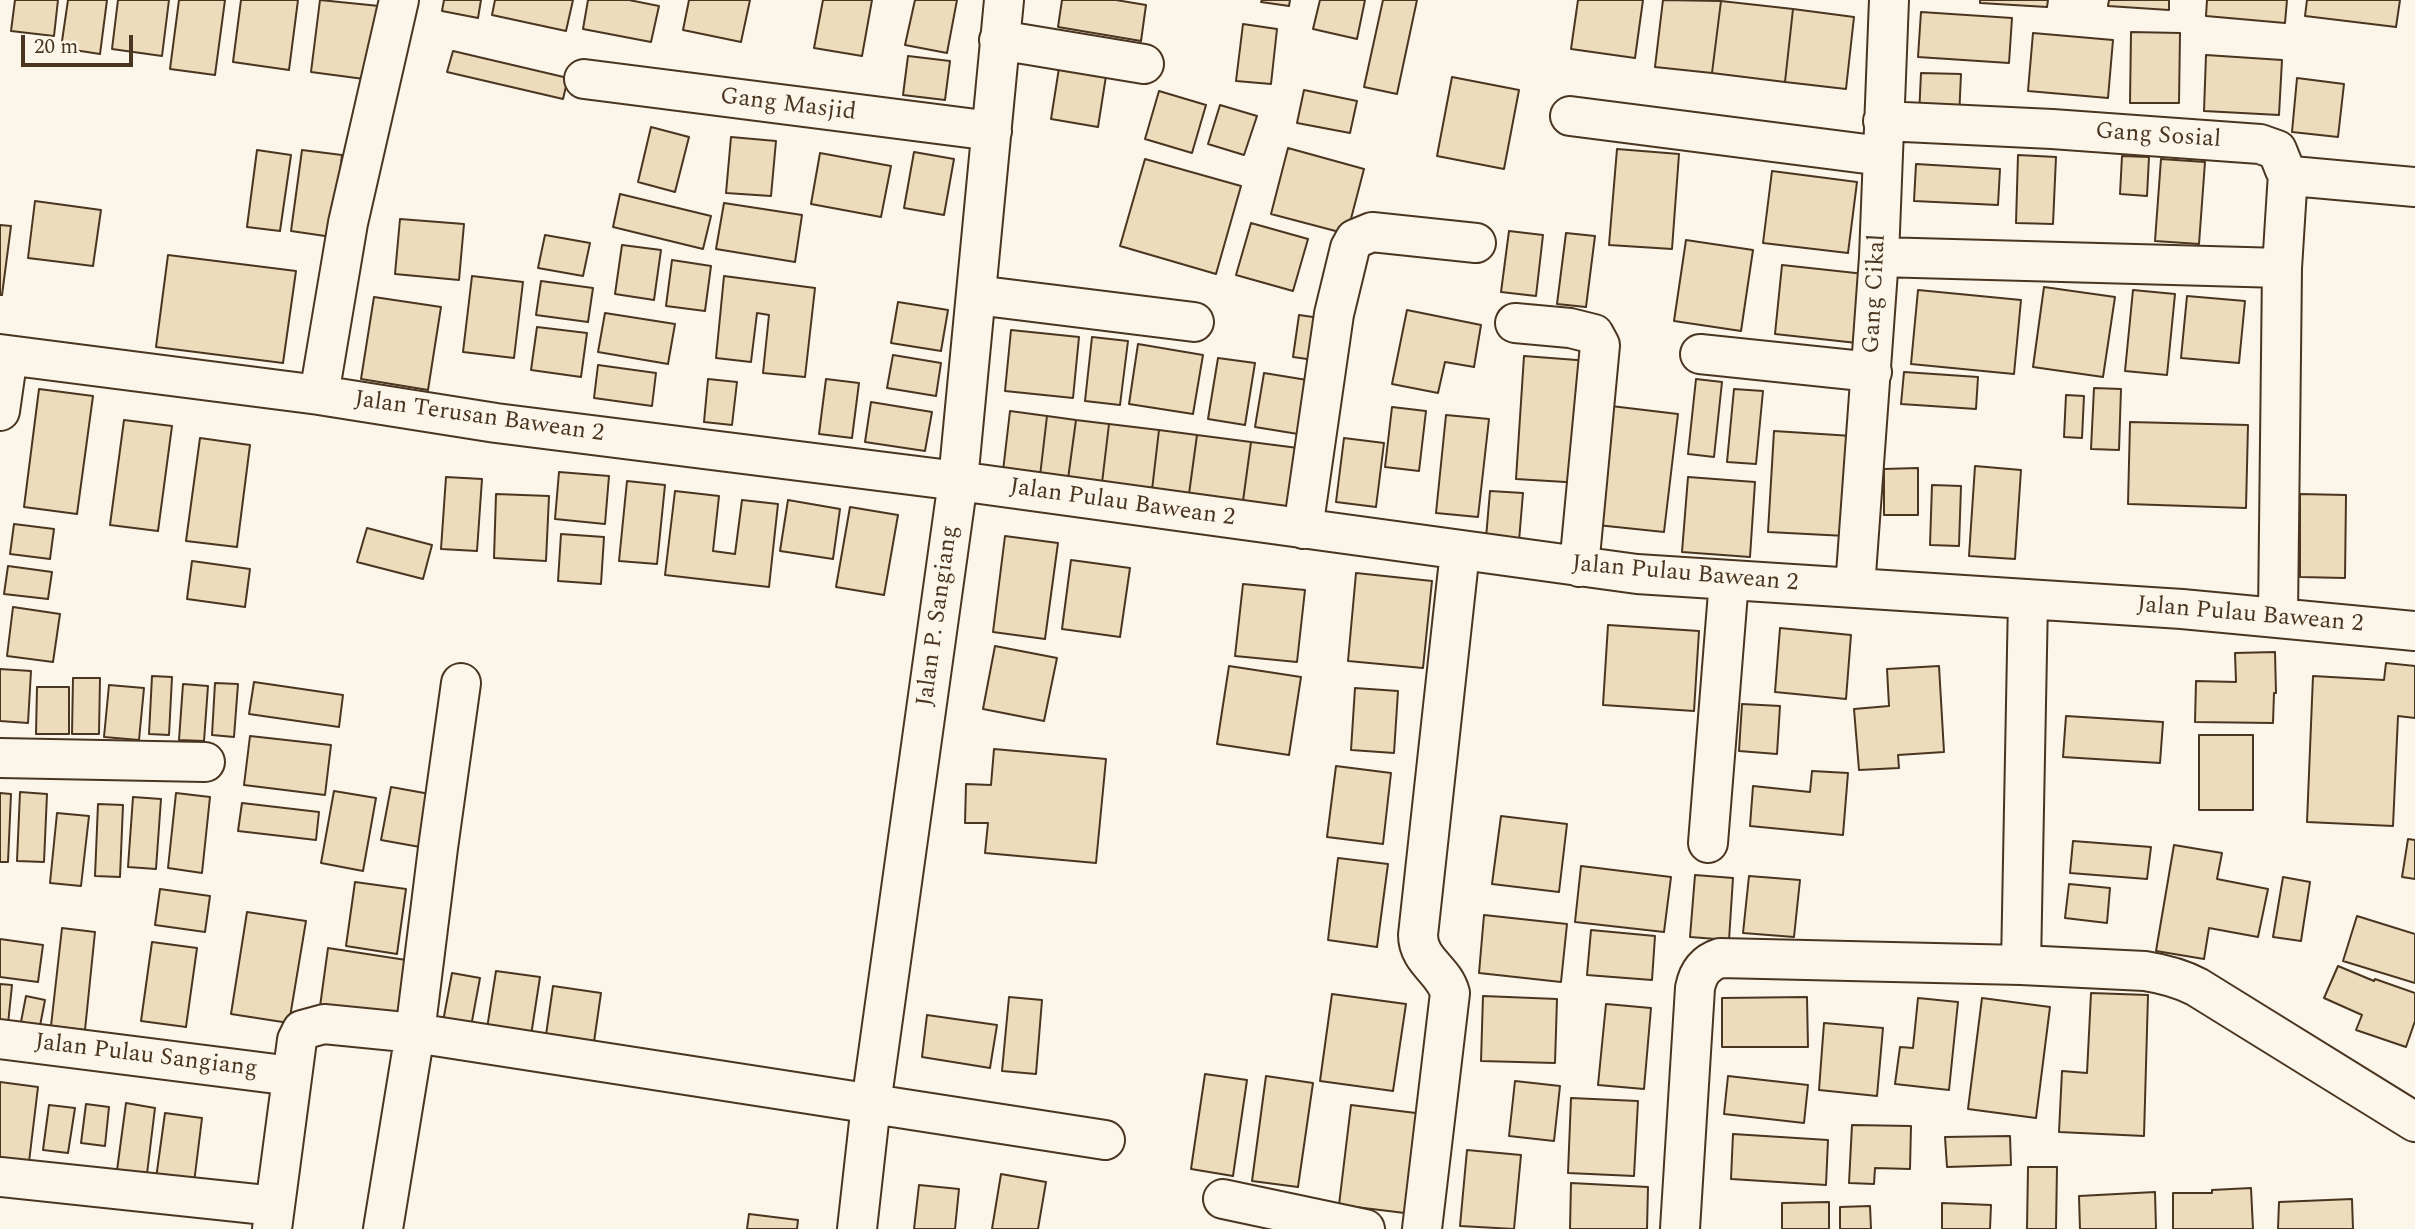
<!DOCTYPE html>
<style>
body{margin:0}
#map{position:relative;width:2415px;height:1229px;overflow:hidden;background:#fbf6e9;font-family:Spectral,serif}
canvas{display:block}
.scale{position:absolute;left:21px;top:35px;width:112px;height:32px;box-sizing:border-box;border:4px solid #4a3520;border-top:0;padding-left:9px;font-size:21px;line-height:24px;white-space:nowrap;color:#4a3520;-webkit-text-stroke:5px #fbf6e9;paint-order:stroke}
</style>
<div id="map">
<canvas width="2415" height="1229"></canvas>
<div class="scale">20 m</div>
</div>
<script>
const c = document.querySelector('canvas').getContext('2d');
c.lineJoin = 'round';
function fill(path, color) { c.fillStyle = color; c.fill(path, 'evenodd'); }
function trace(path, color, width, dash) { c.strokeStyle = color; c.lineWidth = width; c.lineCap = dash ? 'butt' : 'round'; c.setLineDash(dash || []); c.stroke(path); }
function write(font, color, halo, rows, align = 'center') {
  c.font = font + ' Spectral,serif'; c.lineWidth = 5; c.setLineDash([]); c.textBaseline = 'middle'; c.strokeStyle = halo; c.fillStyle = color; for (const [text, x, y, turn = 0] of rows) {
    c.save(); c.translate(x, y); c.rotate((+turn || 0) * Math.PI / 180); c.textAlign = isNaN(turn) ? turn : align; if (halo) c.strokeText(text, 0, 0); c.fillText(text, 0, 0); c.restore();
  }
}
const building = new Path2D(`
 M 15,0 L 58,0 L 54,36 L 11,31 Z
 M 68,0 L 107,0 L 100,54 L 61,48 Z
 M 118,0 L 169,0 L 162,56 L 112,49 Z
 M 179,0 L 225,0 L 215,75 L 170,69 Z
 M 241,0 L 298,0 L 289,70 L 233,62 Z
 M 320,0 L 389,7 L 379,81 L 311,72 Z
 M 444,0 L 481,0 L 478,18 L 442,11 Z
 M 495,0 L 573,0 L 566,31 L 492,15 Z
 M 588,0 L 629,0 L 659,6 L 651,42 L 583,29 Z
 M 689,0 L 750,0 L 741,42 L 683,30 Z
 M 823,0 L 872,0 L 862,56 L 814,48 Z
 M 915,0 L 957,0 L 947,53 L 905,45 Z
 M 1062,0 L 1116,0 L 1146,5 L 1141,41 L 1058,27 Z
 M 1262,0 L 1290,0 L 1289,6 L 1261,2 Z
 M 1320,0 L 1365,0 L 1357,39 L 1313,29 Z
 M 1383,0 L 1417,0 L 1397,94 L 1364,87 Z
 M 1578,0 L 1643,0 L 1635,58 L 1571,49 Z
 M 1663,0 L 1721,1 L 1712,73 L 1655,67 Z
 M 1980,0 L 2048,0 L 2047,7 L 1980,3 Z
 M 2109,0 L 2169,0 L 2169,10 L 2108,6 Z
 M 2207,0 L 2287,0 L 2285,23 L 2206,16 Z
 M 2307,0 L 2400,0 L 2396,27 L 2305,16 Z
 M 1721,1 L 1793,9 L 1785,82 L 1712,73 Z
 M 1793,9 L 1854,17 L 1846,89 L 1785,82 Z
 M 1921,12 L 2012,18 L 2009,63 L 1918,57 Z
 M 1243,24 L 1277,29 L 1271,84 L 1236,81 Z
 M 2131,32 L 2180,33 L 2179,103 L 2130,103 Z
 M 2033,33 L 2113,40 L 2108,98 L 2028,91 Z
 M 453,51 L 568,78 L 563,99 L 447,72 Z
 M 2206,55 L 2282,60 L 2279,115 L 2204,111 Z
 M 908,56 L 950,61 L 945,100 L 903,95 Z
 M 1059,68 L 1106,76 L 1098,127 L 1051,119 Z
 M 1921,73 L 1961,74 L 1959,118 L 1919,116 Z
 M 1452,77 L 1519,90 L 1504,169 L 1437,156 Z
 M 2297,78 L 2344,84 L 2338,137 L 2292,132 Z
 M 1304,90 L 1357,101 L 1350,133 L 1297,123 Z
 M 1159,91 L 1206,105 L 1192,153 L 1145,139 Z
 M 1220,105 L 1257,116 L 1244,155 L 1208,144 Z
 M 651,127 L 689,137 L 675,192 L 638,182 Z
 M 731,137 L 776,141 L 771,196 L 726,193 Z
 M 1288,148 L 1364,169 L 1347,234 L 1271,214 Z
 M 1617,149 L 1679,154 L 1672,249 L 1609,245 Z
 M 257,150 L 291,155 L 280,231 L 247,227 Z
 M 302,150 L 342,155 L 332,237 L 291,231 Z
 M 914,152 L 954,159 L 944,215 L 904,208 Z
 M 820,153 L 891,166 L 881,217 L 811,204 Z
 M 2018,155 L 2056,157 L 2053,224 L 2016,223 Z
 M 2122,156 L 2149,157 L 2147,196 L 2120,194 Z
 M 1145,159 L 1241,186 L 1216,274 L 1120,246 Z
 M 2161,159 L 2205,162 L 2199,244 L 2155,241 Z
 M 1916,164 L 2000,169 L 1998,205 L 1914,201 Z
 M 1772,171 L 1857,182 L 1848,253 L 1763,243 Z
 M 620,194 L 711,216 L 703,249 L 613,227 Z
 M 35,201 L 101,210 L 93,266 L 28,258 Z
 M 724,203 L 802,215 L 795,262 L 716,249 Z
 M 400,219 L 464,224 L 459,280 L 395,274 Z
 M 1251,223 L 1308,239 L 1293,291 L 1236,275 Z
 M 0,225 L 11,226 L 2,295 L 0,295 Z
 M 1509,231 L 1543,235 L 1536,296 L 1501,292 Z
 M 1566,233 L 1595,236 L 1586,307 L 1557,304 Z
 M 545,235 L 590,243 L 583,276 L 538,268 Z
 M 1686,240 L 1753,250 L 1741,331 L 1674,321 Z
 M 622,245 L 661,250 L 654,300 L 615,294 Z
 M 168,255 L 296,271 L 283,363 L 156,347 Z
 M 672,260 L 711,266 L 705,311 L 666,306 Z
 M 1782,265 L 1874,275 L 1866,344 L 1775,334 Z
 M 472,276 L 523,282 L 514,358 L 463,352 Z
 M 724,276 L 815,288 L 805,377 L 763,373 L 769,315 L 757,313 L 751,362 L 716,358 Z
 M 541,281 L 593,288 L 588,322 L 536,315 Z
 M 2044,287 L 2115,297 L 2103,377 L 2033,367 Z
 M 1918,290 L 2021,300 L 2014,374 L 1911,364 Z
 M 2133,290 L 2175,294 L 2167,375 L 2125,371 Z
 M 2187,296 L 2245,301 L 2239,363 L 2181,358 Z
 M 374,297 L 441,307 L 428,390 L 361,379 Z
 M 898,302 L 948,310 L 941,351 L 891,343 Z
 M 1407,310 L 1481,325 L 1474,367 L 1445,362 L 1438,393 L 1392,384 Z
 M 605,313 L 675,324 L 668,364 L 598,352 Z
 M 1299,315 L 1320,318 L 1314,360 L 1293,357 Z
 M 537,327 L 587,333 L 581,377 L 531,370 Z
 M 1011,330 L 1079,337 L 1073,398 L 1005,391 Z
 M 1092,337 L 1128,341 L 1120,405 L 1085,401 Z
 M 1138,344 L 1203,355 L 1193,414 L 1129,404 Z
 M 893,355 L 941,363 L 936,396 L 887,388 Z
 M 1524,356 L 1590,361 L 1582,483 L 1516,479 Z
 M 1218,358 L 1255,363 L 1245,425 L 1208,419 Z
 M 598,365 L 656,373 L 652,406 L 594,398 Z
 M 1904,372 L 1978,377 L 1976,409 L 1901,404 Z
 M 1264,373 L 1307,380 L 1298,434 L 1255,427 Z
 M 708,379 L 737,382 L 732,425 L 704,422 Z
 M 826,379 L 859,383 L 852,438 L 819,434 Z
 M 1696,379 L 1722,382 L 1714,457 L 1688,454 Z
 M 2094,388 L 2121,389 L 2119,450 L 2091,449 Z
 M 39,389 L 93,396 L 77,514 L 24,507 Z
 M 1734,389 L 1763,391 L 1756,464 L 1727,462 Z
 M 2066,395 L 2084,396 L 2082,438 L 2064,437 Z
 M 871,402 L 932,412 L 925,451 L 865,442 Z
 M 1611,406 L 1678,414 L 1664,532 L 1597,525 Z
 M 1392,407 L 1426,411 L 1419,471 L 1385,467 Z
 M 1010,411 L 1047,416 L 1040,476 L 1003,471 Z
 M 1446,415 L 1489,419 L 1478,517 L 1436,513 Z
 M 1047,416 L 1076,420 L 1068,479 L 1040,476 Z
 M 124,420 L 172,426 L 158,531 L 110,525 Z
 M 1076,420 L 1109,424 L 1102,483 L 1068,479 Z
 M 2130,422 L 2248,425 L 2246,508 L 2128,504 Z
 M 1109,424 L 1159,430 L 1152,490 L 1102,483 Z
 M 1159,430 L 1197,435 L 1189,494 L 1152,490 Z
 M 1774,431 L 1852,436 L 1846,536 L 1768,532 Z
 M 1197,435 L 1251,442 L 1243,501 L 1189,494 Z
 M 200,438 L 250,445 L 237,547 L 186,541 Z
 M 1344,438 L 1384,443 L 1376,507 L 1336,502 Z
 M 1251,442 L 1306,449 L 1299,508 L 1243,501 Z
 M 1975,466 L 2021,470 L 2015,559 L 1969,556 Z
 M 1918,468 L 1918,515 L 1884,515 L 1884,469 Z
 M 559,472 L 609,476 L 605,524 L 555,519 Z
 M 446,477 L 482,479 L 477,551 L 441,549 Z
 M 1688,477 L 1755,482 L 1750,557 L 1682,552 Z
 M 627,481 L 665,485 L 657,564 L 619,561 Z
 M 1932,485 L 1961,486 L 1959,546 L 1930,545 Z
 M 675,491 L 719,496 L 713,551 L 735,554 L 742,500 L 778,504 L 769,587 L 665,575 Z
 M 1490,491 L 1523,493 L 1519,541 L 1486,538 Z
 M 496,494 L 549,496 L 546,561 L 494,558 Z
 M 2300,494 L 2346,495 L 2345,578 L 2300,577 Z
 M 788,500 L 840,509 L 833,559 L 780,551 Z
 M 850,507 L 898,515 L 884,595 L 836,587 Z
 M 14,524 L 54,529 L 50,559 L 10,554 Z
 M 367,528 L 432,545 L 423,579 L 357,562 Z
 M 561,534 L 604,537 L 601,584 L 558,581 Z
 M 1005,536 L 1058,543 L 1045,639 L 993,632 Z
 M 1071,560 L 1130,568 L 1120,637 L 1062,629 Z
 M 192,561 L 250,569 L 245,607 L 187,599 Z
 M 8,566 L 52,572 L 48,599 L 4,594 Z
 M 1356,573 L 1432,581 L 1423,668 L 1348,661 Z
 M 1243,584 L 1305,590 L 1297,662 L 1235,656 Z
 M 13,607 L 60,614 L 53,662 L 7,656 Z
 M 1608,625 L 1699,631 L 1694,711 L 1603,705 Z
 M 1780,628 L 1851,635 L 1846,699 L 1775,692 Z
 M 995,646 L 1057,658 L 1044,721 L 983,709 Z
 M 2275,652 L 2276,693 L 2274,693 L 2273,723 L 2195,722 L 2196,681 L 2236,682 L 2235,653 Z
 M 2386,663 L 2415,666 L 2415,718 L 2398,716 L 2393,826 L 2307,822 L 2313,676 L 2384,680 Z
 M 1229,666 L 1301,677 L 1289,755 L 1217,744 Z
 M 1939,666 L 1944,752 L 1898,755 L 1899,768 L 1859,770 L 1854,709 L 1889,706 L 1887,669 Z
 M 0,669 L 31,671 L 28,723 L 0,721 Z
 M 152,676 L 172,677 L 169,735 L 149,734 Z
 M 73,678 L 100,678 L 99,734 L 72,734 Z
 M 254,682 L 343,695 L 339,727 L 249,714 Z
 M 215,683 L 238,684 L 234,737 L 212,735 Z
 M 183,684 L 208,686 L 204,741 L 179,740 Z
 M 109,685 L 144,688 L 139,740 L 104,737 Z
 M 37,687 L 69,687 L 69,734 L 36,734 Z
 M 1355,688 L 1398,691 L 1394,753 L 1351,750 Z
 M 1742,704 L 1780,706 L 1777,754 L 1739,751 Z
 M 2066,716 L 2163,722 L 2160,763 L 2063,757 Z
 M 2199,735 L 2253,735 L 2253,810 L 2199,810 Z
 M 250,736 L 331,745 L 325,795 L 244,785 Z
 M 994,749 L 1106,759 L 1096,863 L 985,853 L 988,823 L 965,823 L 966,784 L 991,785 Z
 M 1336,766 L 1391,773 L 1383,844 L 1327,837 Z
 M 1812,771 L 1848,773 L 1843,835 L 1750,826 L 1753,786 L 1810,792 Z
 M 391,787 L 441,796 L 431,849 L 381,840 Z
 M 334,791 L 376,798 L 363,871 L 321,863 Z
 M 20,792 L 47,794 L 44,862 L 17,861 Z
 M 0,793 L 11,794 L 8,862 L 0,862 Z
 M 176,793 L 210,797 L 202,873 L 168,868 Z
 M 133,797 L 161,799 L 156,869 L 128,867 Z
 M 242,803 L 319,812 L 316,840 L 238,831 Z
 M 98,804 L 123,805 L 120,877 L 95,876 Z
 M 57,813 L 89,816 L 81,886 L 50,883 Z
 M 1501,816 L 1567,824 L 1559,892 L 1492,884 Z
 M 2408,839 L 2415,840 L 2415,879 L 2402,877 Z
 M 2073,841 L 2151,847 L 2147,879 L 2070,873 Z
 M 2174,845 L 2222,853 L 2217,879 L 2268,889 L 2258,937 L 2209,928 L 2204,959 L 2156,951 Z
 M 1338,858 L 1388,864 L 1377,947 L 1328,940 Z
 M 1581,866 L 1671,877 L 1664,932 L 1575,922 Z
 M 1695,875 L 1733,878 L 1729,940 L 1690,937 Z
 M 1749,876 L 1800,880 L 1794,937 L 1743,933 Z
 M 2283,877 L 2310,882 L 2301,941 L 2273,937 Z
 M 355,882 L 406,889 L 397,954 L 346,946 Z
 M 2069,884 L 2110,888 L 2107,923 L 2065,918 Z
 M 160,889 L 210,896 L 205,932 L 155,925 Z
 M 247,912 L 306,921 L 289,1023 L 231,1014 Z
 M 1484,915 L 1567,924 L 1561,982 L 1479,973 Z
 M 2357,916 L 2415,934 L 2415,983 L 2343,961 Z
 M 62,928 L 95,932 L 85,1030 L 51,1026 Z
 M 1591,930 L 1655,936 L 1652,980 L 1587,975 Z
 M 0,939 L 43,945 L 38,982 L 0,977 Z
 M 152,942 L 197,948 L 186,1027 L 141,1021 Z
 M 328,948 L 406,960 L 396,1025 L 319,1014 Z
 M 2338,966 L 2374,981 L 2375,979 L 2415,993 L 2415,1021 L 2406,1047 L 2356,1030 L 2362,1015 L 2324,998 Z
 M 496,971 L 540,977 L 530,1042 L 486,1035 Z
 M 452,973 L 480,978 L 470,1032 L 442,1027 Z
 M 0,984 L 12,985 L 8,1024 L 0,1023 Z
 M 553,986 L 601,993 L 592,1056 L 544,1049 Z
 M 2091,993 L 2148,995 L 2144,1136 L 2059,1132 L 2062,1071 L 2087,1073 Z
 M 1332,994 L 1406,1004 L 1393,1091 L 1320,1081 Z
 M 26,996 L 45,1000 L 39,1031 L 20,1027 Z
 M 1483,996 L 1557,999 L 1555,1063 L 1481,1061 Z
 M 1009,997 L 1042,1000 L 1036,1074 L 1002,1071 Z
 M 1807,997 L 1808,1047 L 1722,1047 L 1722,998 Z
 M 1918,998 L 1958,1002 L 1949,1090 L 1895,1084 L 1900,1047 L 1913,1048 Z
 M 1982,998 L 2050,1007 L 2036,1118 L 1968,1109 Z
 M 1606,1004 L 1651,1008 L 1644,1089 L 1598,1085 Z
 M 927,1015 L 997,1025 L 990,1068 L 922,1057 Z
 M 1824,1023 L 1883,1028 L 1877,1096 L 1819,1090 Z
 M 1205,1074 L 1247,1080 L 1233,1176 L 1191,1169 Z
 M 1266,1076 L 1313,1083 L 1298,1187 L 1252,1181 Z
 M 1728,1076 L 1808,1085 L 1804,1123 L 1724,1114 Z
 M 1515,1081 L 1560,1086 L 1554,1141 L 1509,1136 Z
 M 0,1082 L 38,1087 L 29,1162 L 0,1158 Z
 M 1571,1098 L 1638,1101 L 1634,1176 L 1568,1173 Z
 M 126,1103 L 155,1108 L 146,1182 L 116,1178 Z
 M 86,1104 L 109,1107 L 105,1146 L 81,1143 Z
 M 49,1105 L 75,1108 L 68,1153 L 43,1150 Z
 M 1351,1105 L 1424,1114 L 1413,1214 L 1339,1205 Z
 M 165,1113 L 202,1118 L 193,1191 L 155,1186 Z
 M 1852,1125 L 1911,1126 L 1910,1169 L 1875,1168 L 1874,1184 L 1849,1183 Z
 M 1733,1134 L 1828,1140 L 1826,1185 L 1731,1179 Z
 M 2010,1136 L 2011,1165 L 1947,1167 L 1945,1137 Z
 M 1467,1150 L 1521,1155 L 1514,1229 L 1460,1226 Z
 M 2028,1167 L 2057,1167 L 2056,1229 L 2027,1229 Z
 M 1001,1174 L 1046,1182 L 1038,1229 L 992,1229 Z
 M 1571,1183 L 1648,1187 L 1647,1229 L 1570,1229 Z
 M 919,1185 L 959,1189 L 955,1229 L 914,1229 Z
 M 2251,1188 L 2253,1229 L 2173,1229 L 2173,1193 L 2212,1193 L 2212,1190 Z
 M 2155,1192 L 2156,1229 L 2080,1229 L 2079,1196 Z
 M 2352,1199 L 2353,1229 L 2278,1229 L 2279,1202 Z
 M 1829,1202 L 1829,1229 L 1782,1229 L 1782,1203 Z
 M 1942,1203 L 1991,1205 L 1990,1229 L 1942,1229 Z
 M 1870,1206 L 1871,1229 L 1840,1229 L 1840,1207 Z
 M 749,1214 L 798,1220 L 797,1229 L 747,1229 Z`);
fill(building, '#ecdcbc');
trace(building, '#4a3520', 2);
const minor = new Path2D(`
 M 999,40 L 1144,64
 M 584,79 L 992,131
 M 1570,116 L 1882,156
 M 1883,121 L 2052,129 L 2260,144 L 2277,150 L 2285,170 L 2292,176 L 2415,187
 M 1879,257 L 2282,268
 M 976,295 L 1194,322
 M 1515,323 L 1570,328 L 1594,334 L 1600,345 L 1579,567
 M 0,354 L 319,395 L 496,423 L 958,481 L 1637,574 L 2182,609 L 2415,631
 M 1700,354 L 1872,372
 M 319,395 L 348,223 L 399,0
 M 0,411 L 8,355
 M 1303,529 L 1334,314 L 1350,248 L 1355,239 L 1372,232 L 1476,243
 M 1855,588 L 1879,257 L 1889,0
 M 2278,616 L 2282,268 L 2288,173
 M 0,758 L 205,762
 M 1708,843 L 1729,580
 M 2021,965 L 2028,599
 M 0,1039 L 292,1076
 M 0,1177 L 275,1206
 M 1223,1199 L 1365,1229
 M 272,1229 L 297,1040 L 302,1030 L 324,1024 L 415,1033 L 1105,1140
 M 383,1229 L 415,1033 L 438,848 L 461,683
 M 857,1229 L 871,1104 L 958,481 L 1004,0
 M 1422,1229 L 1450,993 C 1444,970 1418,961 1418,935 L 1460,551
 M 1680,1229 L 1695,988 C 1698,973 1705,963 1720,958 L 2021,965 L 2145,971 C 2164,974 2180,978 2197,987 L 2415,1122`);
trace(minor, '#4a3520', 42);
trace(minor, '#fbf6e9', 38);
write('24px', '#4a3520', '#fbf6e9', [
 ["Gang Masjid",788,106,7],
 ["Gang Sosial",2158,137,4],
 ["Gang Cikal",1876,294,-87],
 ["Jalan Terusan Bawean 2",479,418,8],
 ["Jalan Pulau Bawean 2",1122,504,8],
 ["Jalan Pulau Bawean 2",1685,575,5],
 ["Jalan P. Sangiang",939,616,-82],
 ["Jalan Pulau Bawean 2",2250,616,5],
 ["Jalan Pulau Sangiang",146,1057,7]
]);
</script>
